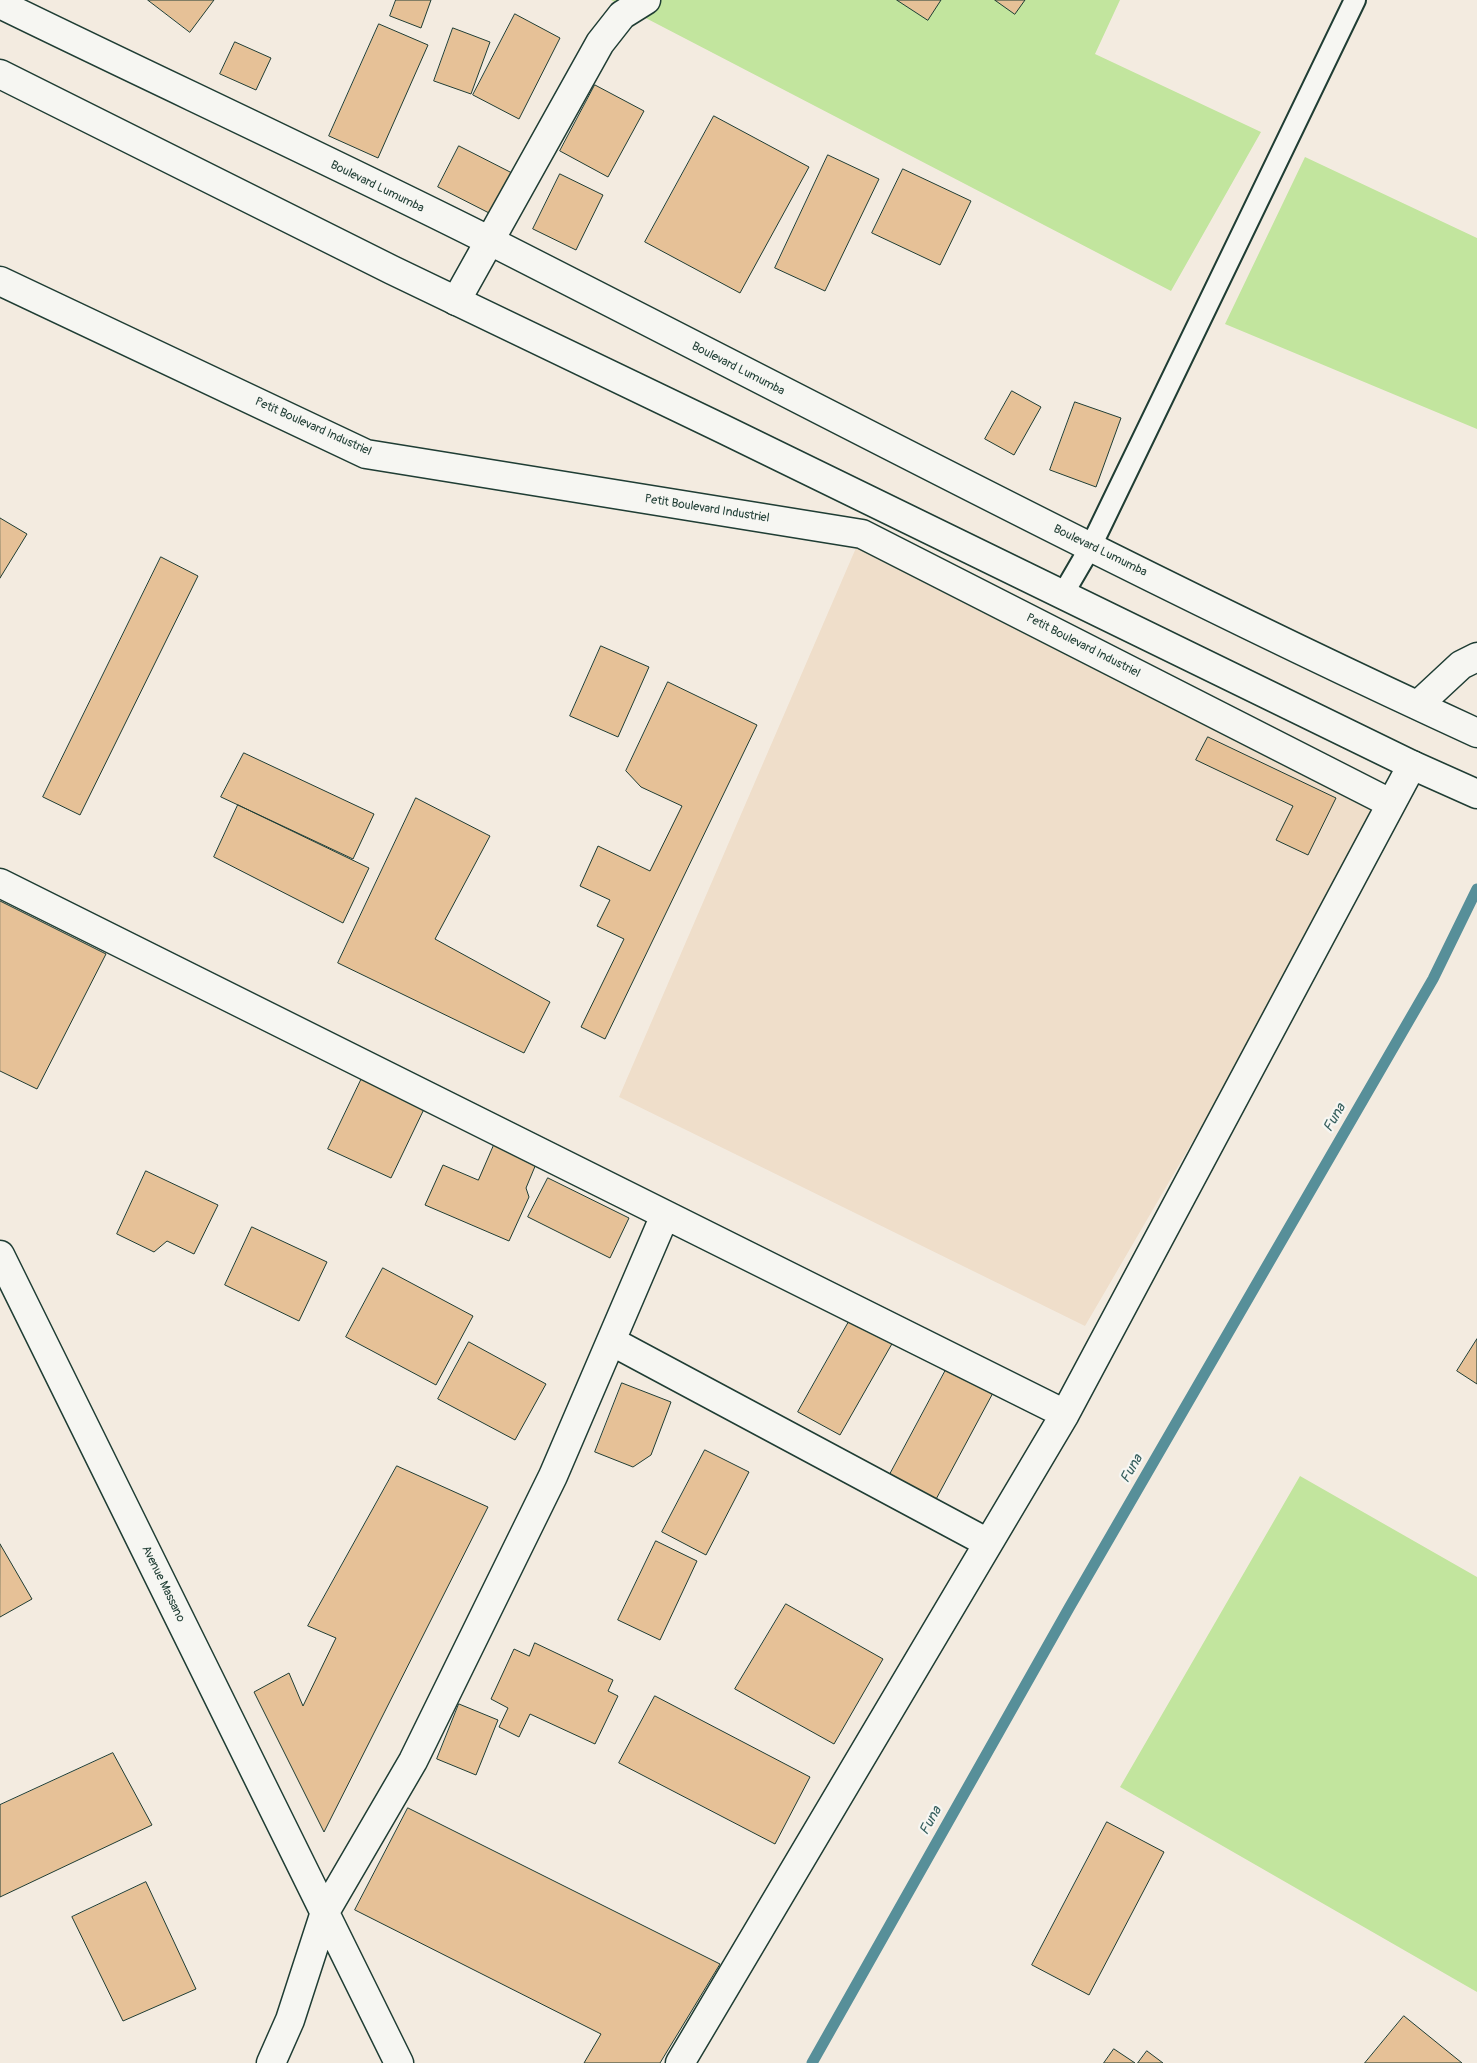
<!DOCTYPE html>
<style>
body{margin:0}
canvas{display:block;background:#f3ebe0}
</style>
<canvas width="1477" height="2063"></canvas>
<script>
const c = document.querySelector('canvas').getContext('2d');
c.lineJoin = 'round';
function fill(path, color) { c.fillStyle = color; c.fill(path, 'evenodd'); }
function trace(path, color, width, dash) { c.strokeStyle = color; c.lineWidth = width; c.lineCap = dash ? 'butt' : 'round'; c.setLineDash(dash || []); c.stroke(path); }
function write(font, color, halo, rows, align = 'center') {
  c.font = font + ' Pangolin,sans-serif'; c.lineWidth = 4.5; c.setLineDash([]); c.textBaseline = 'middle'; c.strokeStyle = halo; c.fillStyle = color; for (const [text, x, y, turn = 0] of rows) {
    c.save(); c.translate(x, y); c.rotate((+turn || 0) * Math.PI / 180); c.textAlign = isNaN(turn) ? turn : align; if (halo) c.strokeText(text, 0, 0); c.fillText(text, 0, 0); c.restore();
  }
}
fill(new Path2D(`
 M 862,534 L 1390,803 L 1085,1326 L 619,1097 Z`), '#efdeca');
fill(new Path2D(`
 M 611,0 L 1120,0 L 1095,54 L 1261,132 L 1171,291 Z
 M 1305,157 L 1477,238 L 1477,429 L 1225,324 Z
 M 1300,1476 L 1477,1577 L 1477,1992 L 1120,1787 Z`), '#c2e59e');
trace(new Path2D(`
 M 812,2063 L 1069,1608 L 1433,979 L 1477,889`), '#578f99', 11);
const building = new Path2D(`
 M 148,0 L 214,0 L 190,32 Z
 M 396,0 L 431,0 L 421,28 L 390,16 Z
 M 897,0 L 941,0 L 928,20 Z
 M 995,0 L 1025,0 L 1015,14 Z
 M 515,14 L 560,38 L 519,119 L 473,95 Z
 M 379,24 L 428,45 L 378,158 L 329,136 Z
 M 453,28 L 490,42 L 471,94 L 434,81 Z
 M 235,42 L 271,58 L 256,90 L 220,74 Z
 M 595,85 L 644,111 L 608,177 L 560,151 Z
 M 714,116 L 809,167 L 740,293 L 645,242 Z
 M 459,146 L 514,174 L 493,215 L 438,187 Z
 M 828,155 L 879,179 L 825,291 L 775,268 Z
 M 903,169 L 971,201 L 940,265 L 872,233 Z
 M 560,174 L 603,195 L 576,250 L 533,229 Z
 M 1012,391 L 1041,407 L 1014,455 L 985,439 Z
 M 1075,402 L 1121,418 L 1096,487 L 1050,470 Z
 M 0,518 L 27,534 L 0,578 Z
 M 161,557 L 198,576 L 80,815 L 43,797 Z
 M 601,646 L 649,667 L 618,737 L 570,716 Z
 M 668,682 L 757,725 L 605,1039 L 581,1027 L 624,939 L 597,926 L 610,900 L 580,886 L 598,846 L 650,871 L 682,806 L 641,787 L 626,771 Z
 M 1208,737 L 1336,798 L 1308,855 L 1276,840 L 1293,806 L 1196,760 Z
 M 244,753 L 374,814 L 353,859 L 221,797 Z
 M 416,798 L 490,836 L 435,939 L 550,1002 L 524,1053 L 338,963 Z
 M 238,805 L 369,868 L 343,923 L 214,857 Z
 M 0,901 L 106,954 L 37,1089 L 0,1071 Z
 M 362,1078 L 425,1107 L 391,1178 L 328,1149 Z
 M 494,1145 L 536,1164 L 526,1188 L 529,1197 L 509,1241 L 425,1205 L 443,1165 L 478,1180 Z
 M 146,1171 L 218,1205 L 194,1254 L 167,1241 L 154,1252 L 117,1234 Z
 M 548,1178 L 629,1218 L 610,1258 L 528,1217 Z
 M 252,1227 L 327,1262 L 299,1321 L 225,1285 Z
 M 383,1268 L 473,1316 L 436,1385 L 346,1337 Z
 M 851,1318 L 893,1342 L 840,1435 L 798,1412 Z
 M 1477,1339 L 1477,1384 L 1457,1371 Z
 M 469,1342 L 546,1384 L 515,1440 L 438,1399 Z
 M 948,1366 L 994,1391 L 934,1503 L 888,1478 Z
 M 622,1383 L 671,1402 L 651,1455 L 633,1467 L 595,1452 Z
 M 705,1450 L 749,1472 L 706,1555 L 662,1532 Z
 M 397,1466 L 488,1507 L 324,1832 L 254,1692 L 289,1673 L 303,1706 L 336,1638 L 308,1626 Z
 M 656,1541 L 697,1561 L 660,1640 L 618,1620 Z
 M 0,1544 L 32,1599 L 0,1617 Z
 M 786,1604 L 883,1659 L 834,1744 L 735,1689 Z
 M 535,1643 L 613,1680 L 608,1691 L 618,1696 L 595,1744 L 530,1714 L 519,1737 L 499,1727 L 508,1708 L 491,1699 L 514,1649 L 529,1656 Z
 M 655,1696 L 810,1777 L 775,1844 L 619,1763 Z
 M 459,1704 L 498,1720 L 476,1775 L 437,1759 Z
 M 113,1753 L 152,1825 L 0,1897 L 0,1805 Z
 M 408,1808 L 720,1964 L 660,2063 L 584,2063 L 601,2034 L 355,1910 Z
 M 1107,1822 L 1164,1852 L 1089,1995 L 1032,1965 Z
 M 146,1882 L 196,1989 L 123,2021 L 72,1917 Z
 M 1404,2016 L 1462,2063 L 1365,2063 Z
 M 1114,2049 L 1135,2063 L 1104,2063 Z
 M 1147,2051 L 1163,2063 L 1138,2063 Z`);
fill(building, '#e6c197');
trace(building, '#1f3d34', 1);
const lane = new Path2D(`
 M 1063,594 L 1091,546 L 1355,0`);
const street = new Path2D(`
 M 0,281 L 366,454 L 862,534 L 1390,803
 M 456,301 L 600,43 L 622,15 L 646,0
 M 1418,705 L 1461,665 L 1477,657
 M 0,883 L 1065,1414
 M 0,1255 L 399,2063
 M 611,1341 L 988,1543
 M 271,2063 L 290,2020 L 325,1912 L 413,1761 L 553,1476 L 665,1215
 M 680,2063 L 1065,1414 L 1412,765`);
const secondary = new Path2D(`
 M 0,4 C 164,84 329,160 492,242 C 819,408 1143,580 1477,733
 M 0,74 L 392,270 L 721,428 L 1412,765 L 1477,794`);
trace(lane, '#1f3d34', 24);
trace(street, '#1f3d34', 31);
trace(secondary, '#1f3d34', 31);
trace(lane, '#f6f6f2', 20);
trace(street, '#f6f6f2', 28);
trace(secondary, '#f6f6f2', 28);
write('12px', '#1f3d34', '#f6f6f2', [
 ["Boulevard Lumumba",377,187,26],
 ["Boulevard Lumumba",738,369,27],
 ["Petit Boulevard Industriel",313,427,24],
 ["Petit Boulevard Industriel",707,509,9],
 ["Boulevard Lumumba",1100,551,26],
 ["Petit Boulevard Industriel",1083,646,27],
 ["Avenue Massano",163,1584,64]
]);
write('italic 14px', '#365f5e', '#f6f6f2', [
 ["Funa",1335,1118,-60],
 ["Funa",1132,1469,-60],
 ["Funa",931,1821,-61]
]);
</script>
